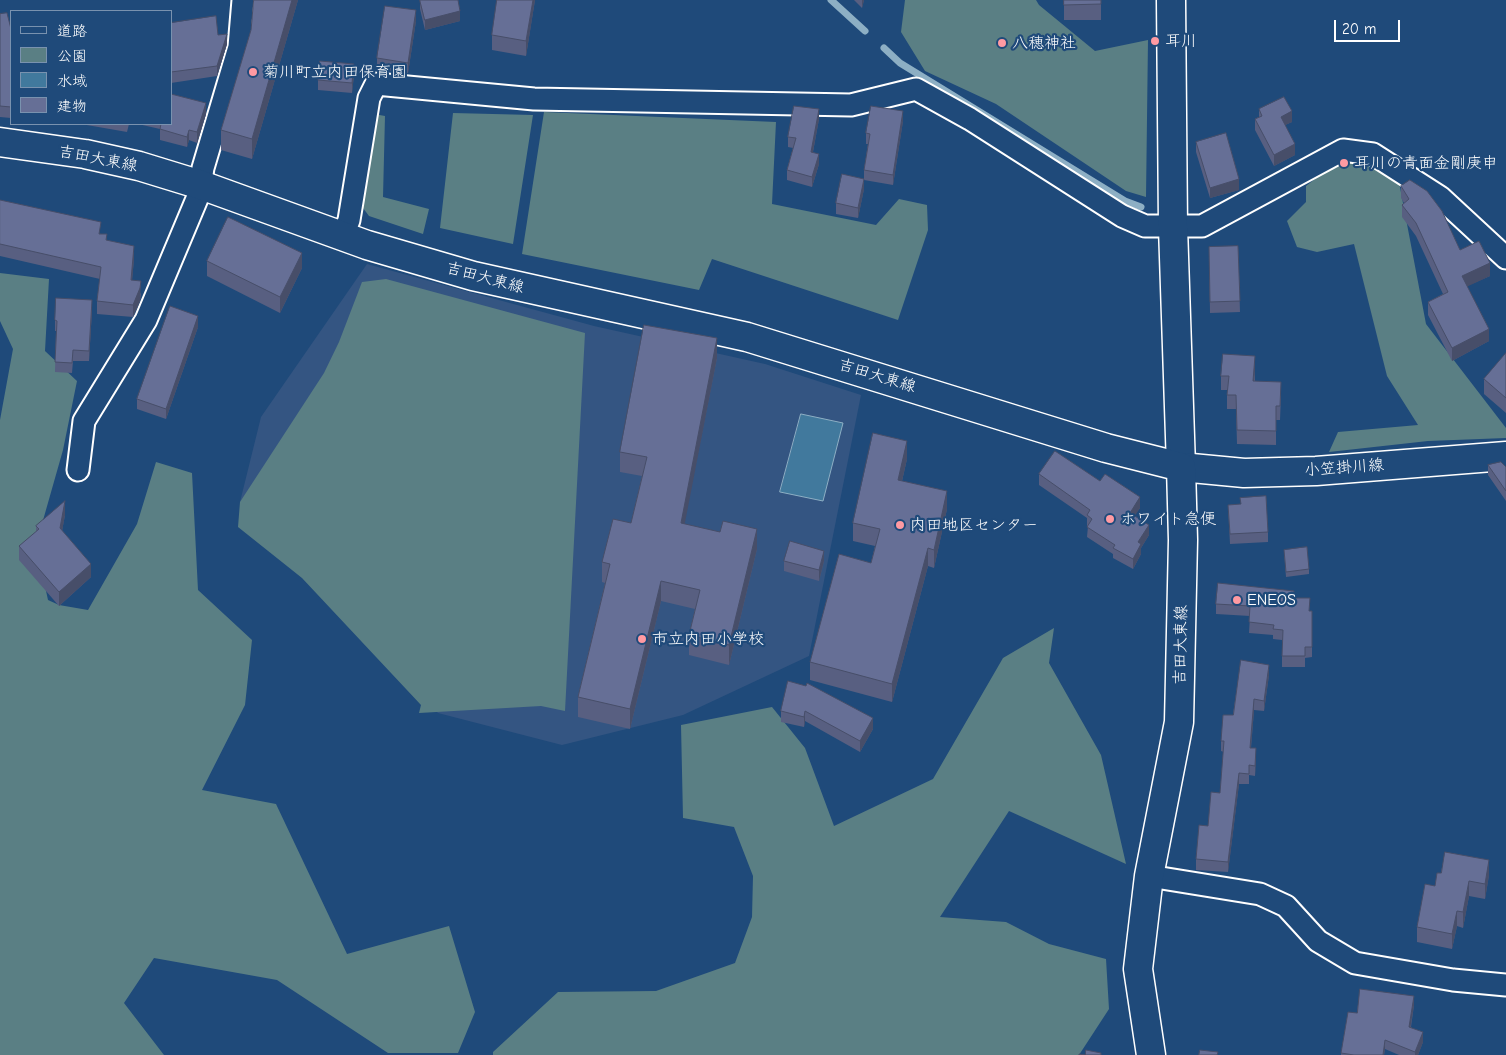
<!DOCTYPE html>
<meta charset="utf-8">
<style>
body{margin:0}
#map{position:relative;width:1506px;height:1055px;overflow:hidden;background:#1f4a7a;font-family:"Comic Neue","Klee One",sans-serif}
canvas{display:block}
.legend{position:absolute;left:10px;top:10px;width:162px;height:115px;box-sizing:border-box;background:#1f4a7a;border:1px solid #7992af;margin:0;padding:6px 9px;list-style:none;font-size:15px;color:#fff}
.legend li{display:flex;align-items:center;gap:10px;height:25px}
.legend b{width:25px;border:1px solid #7992af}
.scale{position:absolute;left:1334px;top:20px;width:66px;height:22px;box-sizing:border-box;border:2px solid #fff;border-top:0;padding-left:6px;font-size:15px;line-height:18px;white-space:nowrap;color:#fff;-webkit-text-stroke:4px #1f4a7a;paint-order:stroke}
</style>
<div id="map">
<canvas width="1506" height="1055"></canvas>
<ul class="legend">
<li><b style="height:6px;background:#1f4a7a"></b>道路</li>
<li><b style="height:14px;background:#5a7f84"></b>公園</li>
<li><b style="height:14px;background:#41799d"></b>水域</li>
<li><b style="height:14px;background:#666f96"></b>建物</li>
</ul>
<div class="scale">20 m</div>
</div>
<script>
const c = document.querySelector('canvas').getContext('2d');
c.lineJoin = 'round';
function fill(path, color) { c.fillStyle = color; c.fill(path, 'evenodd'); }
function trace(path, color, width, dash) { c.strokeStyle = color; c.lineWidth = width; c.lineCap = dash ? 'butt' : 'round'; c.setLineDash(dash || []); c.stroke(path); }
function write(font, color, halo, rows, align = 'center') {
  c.font = font + ' "Comic Neue","Klee One",sans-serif'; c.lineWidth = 4.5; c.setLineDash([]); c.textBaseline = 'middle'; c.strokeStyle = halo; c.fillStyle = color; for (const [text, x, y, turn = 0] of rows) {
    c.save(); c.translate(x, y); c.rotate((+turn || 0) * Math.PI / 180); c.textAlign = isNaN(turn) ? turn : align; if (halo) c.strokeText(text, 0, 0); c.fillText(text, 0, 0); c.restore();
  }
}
fill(new Path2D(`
 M 367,264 L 594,326 L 765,364 L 861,395 L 809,656 L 683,715 L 562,745 L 438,713 L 240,502 L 261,417 Z`), '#345582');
fill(new Path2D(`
 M 905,0 L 1036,0 L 1039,5 L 1095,51 L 1148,40 L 1146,197 L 1126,191 L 996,104 L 925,71 L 901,32 Z
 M 544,112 L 776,122 L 772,204 L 876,225 L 899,199 L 927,205 L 928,230 L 898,320 L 712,259 L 699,290 L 522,254 Z
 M 453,113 L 533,115 L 513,244 L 440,228 Z
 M 374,114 L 385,116 L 383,197 L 429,209 L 423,234 L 369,216 L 363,208 Z
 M 1349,163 L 1364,163 L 1399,182 L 1426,324 L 1506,428 L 1506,438 L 1428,441 L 1329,452 L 1338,432 L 1418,425 L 1387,376 L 1354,244 L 1317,252 L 1297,247 L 1287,221 L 1306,202 L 1306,186 L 1325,171 Z
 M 0,273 L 49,279 L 45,351 L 77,381 L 63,450 L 36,545 L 48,600 L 59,605 L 88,610 L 137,524 L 156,462 L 192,473 L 198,590 L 252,640 L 245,705 L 202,790 L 276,804 L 347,954 L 449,926 L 475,1012 L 458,1053 L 388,1053 L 277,980 L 154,958 L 124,1003 L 164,1055 L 0,1055 L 0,420 L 13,349 L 0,321 Z
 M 386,279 L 585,333 L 565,711 L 541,706 L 419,713 L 421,705 L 302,578 L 238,527 L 240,502 L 324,373 L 339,342 L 362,282 Z
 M 1054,628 L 1049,663 L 1101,755 L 1126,864 L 1009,811 L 940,917 L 1006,922 L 1049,944 L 1106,959 L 1109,1009 L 1079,1055 L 493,1055 L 493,1052 L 558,992 L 656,991 L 735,963 L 752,917 L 753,876 L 734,827 L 683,818 L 681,725 L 772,707 L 805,748 L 834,826 L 933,779 L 1003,658 Z`), '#5a7f84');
const water = new Path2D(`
 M 801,414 L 843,423 L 823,501 L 780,492 Z`);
fill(water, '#41799d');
trace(water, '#8dafc4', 1);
trace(new Path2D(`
 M 831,0 L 865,31
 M 884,48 L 900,63 L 1125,201 L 1141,207`), '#8dafc4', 7);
const minor = new Path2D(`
 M 343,236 L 349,220 L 369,98 L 376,84 L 534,99 L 851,105 L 916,89 L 970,119 L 1122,216 L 1145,226 L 1202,226 L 1343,150 L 1373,154 L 1440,197 L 1506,258
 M 78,470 L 84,421 L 146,320 L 199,194 L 203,168 L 239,47 L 243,0
 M 1149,876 L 1260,894 L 1286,906 L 1318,941 L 1355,963 L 1453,980 L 1506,985`);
const tertiary = new Path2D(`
 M 1171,0 L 1173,227 L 1181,467`);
const secondary = new Path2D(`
 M 1181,467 L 1244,473 L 1316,471 L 1506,456`);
const primary = new Path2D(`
 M 0,142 L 85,154 L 139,166 L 201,185 L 367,245 L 473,276 L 747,337 L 1106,448 L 1181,467 L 1183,540 L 1179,722 L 1149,876 L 1138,969 L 1151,1055`);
trace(minor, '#fff', 25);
trace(tertiary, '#fff', 31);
trace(secondary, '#fff', 31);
trace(primary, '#fff', 31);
trace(minor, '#1f4a7a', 21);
trace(tertiary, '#1f4a7a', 28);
trace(secondary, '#1f4a7a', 28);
trace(primary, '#1f4a7a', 28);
fill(new Path2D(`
 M 254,0 L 298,0 L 252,159 L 221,150 L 221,130 L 251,30 Z
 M 420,0 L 460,21 L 425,30 L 420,9 Z
 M 497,0 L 535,0 L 526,56 L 492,50 L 492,35 Z
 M 854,0 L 864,0 L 862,8 Z
 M 1064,0 L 1101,0 L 1101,20 L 1064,20 Z
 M 0,14 L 11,29 L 11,118 L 0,117 Z
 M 416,21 L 408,73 L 377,69 L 377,58 Z
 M 171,23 L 218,35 L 227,44 L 217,76 L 171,83 Z
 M 354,75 L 352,93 L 318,90 L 318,80 Z
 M 1259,109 L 1292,122 L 1285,125 L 1295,155 L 1274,166 L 1255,130 L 1255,119 L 1259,117 Z
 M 206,114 L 197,143 L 189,140 L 187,147 L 160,140 L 160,129 L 138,124 L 171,124 Z
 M 819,119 L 813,152 L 819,164 L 812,187 L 787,180 L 787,170 L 793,148 L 788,147 L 788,137 Z
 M 903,121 L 893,185 L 864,180 L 864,189 L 858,218 L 836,214 L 836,203 L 864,179 L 864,170 L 868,144 L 866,144 L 866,133 Z
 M 81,124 L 129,124 L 127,132 Z
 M 1196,142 L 1239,190 L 1210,198 L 1196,152 Z
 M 1401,186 L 1460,250 L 1490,276 L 1467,286 L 1489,341 L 1452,361 L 1428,315 L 1428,302 L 1443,294 L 1416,236 L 1402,217 L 1402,205 L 1404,203 L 1401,198 Z
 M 0,200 L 101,234 L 107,240 L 134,259 L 132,280 L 141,294 L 140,301 L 133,317 L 97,314 L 97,301 L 100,279 L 0,256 Z
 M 1238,246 L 1240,312 L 1210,313 L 1209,247 Z
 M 207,261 L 302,268 L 280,313 L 207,276 Z
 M 92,310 L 89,361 L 73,361 L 72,373 L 55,372 L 56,331 L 55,331 L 55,320 Z
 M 198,327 L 166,419 L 137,409 L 137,399 Z
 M 1506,353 L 1506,413 L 1484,394 L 1484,379 Z
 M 717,358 L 684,524 L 757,549 L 729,665 L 689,655 L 689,635 L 695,609 L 661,601 L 630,729 L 578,717 L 578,697 L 605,583 L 602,582 L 602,562 L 631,523 L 642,476 L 620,472 L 620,452 Z
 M 1255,370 L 1255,381 L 1281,396 L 1280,420 L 1276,420 L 1276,445 L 1237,444 L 1236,409 L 1227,409 L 1227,390 L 1221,390 L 1221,376 Z
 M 907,459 L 902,481 L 947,509 L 934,568 L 928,566 L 892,702 L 810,680 L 810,662 L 871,563 L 875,546 L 853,541 L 853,523 Z
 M 1488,465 L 1506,467 L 1506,501 L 1488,475 Z
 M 1039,474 L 1140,508 L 1134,516 L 1149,535 L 1141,548 L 1141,554 L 1133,569 L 1113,558 L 1113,554 L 1087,537 L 1088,526 L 1087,526 L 1087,518 L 1039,485 Z
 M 1228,505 L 1268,532 L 1268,542 L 1230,544 Z
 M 65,515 L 62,531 L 91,577 L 59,606 L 19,560 L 19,546 L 36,532 L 36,526 Z
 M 1284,550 L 1309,569 L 1309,574 L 1286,577 Z
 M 784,561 L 824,561 L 819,581 L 784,571 Z
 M 1294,598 L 1309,611 L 1312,611 L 1312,657 L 1305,658 L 1305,667 L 1282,667 L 1282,640 L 1273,639 L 1273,635 L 1249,633 L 1250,616 L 1216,614 L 1216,604 Z
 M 1269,675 L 1264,711 L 1254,710 L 1251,748 L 1256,758 L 1255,776 L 1249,775 L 1249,784 L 1239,784 L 1228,872 L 1196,870 L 1196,859 L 1220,793 L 1224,752 L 1221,751 L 1221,741 L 1233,715 Z
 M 788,681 L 873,729 L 860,752 L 805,721 L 804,727 L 781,722 L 781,711 Z
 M 1441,873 L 1489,875 L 1485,899 L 1469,896 L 1463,928 L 1457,926 L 1452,949 L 1417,942 L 1417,927 L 1435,886 Z
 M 1414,1005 L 1411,1027 L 1423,1042 L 1418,1055 L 1399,1055 L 1385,1049 L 1384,1055 L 1341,1055 L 1341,1053 L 1357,1013 Z`), '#585f81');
fill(new Path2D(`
 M 292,0 L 298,0 L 252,159 L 252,139 Z
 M 533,0 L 535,0 L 526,56 L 526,41 Z
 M 862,0 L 864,0 L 862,8 Z
 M 416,10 L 416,21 L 408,73 L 408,63 Z
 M 460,11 L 460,21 L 425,30 L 425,20 Z
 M 227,34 L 227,44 L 217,76 L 217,66 Z
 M 354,64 L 354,75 L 352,93 L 352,83 Z
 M 206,103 L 206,114 L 197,143 L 197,132 Z
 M 819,109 L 819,119 L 811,162 L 811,152 Z
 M 903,111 L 903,121 L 893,185 L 893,175 Z
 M 1292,111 L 1292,122 L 1281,127 L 1281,117 Z
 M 189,130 L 189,140 L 187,147 L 187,137 Z
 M 1295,144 L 1295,155 L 1274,166 L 1274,155 Z
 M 819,154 L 819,164 L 812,187 L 812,177 Z
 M 864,179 L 864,189 L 858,218 L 858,208 Z
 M 1239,179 L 1239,190 L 1210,198 L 1210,188 Z
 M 134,246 L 134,259 L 131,293 L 131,280 Z
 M 302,253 L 302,268 L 280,313 L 280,297 Z
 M 1490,263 L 1490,276 L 1462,289 L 1462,276 Z
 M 141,281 L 140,301 L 133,317 L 133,305 Z
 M 92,300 L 92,310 L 89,361 L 89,351 Z
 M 198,316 L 198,327 L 166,419 L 166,409 Z
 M 1489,329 L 1489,341 L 1452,361 L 1452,348 Z
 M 717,338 L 717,358 L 681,543 L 681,523 Z
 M 1255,356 L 1255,370 L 1253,395 L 1253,381 Z
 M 907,441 L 907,459 L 898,498 L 898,480 Z
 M 947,491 L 947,509 L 934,568 L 934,550 Z
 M 1140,497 L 1140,508 L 1130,523 L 1130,513 Z
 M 65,501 L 65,515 L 60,542 L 60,528 Z
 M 1149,525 L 1149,535 L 1141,548 L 1141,554 L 1133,569 L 1133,559 L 1138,542 Z
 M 757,529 L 757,549 L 729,665 L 729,645 Z
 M 928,548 L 928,566 L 892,702 L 892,684 Z
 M 824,551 L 824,561 L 819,581 L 819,570 Z
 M 91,564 L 91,577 L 59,606 L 59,592 Z
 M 661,581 L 661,601 L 630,729 L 630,709 Z
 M 1269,665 L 1269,675 L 1264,711 L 1264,701 Z
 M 1254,699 L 1254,710 L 1250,758 L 1250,748 Z
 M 805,711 L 805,721 L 804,727 L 804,717 Z
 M 873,718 L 873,729 L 860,752 L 860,741 Z
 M 1256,748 L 1256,758 L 1255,776 L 1255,766 Z
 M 1239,773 L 1239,784 L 1228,872 L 1228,862 Z
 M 1489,860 L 1489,875 L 1485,899 L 1485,884 Z
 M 1469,881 L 1469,896 L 1463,928 L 1463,912 Z
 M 1457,911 L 1457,926 L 1452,949 L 1452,934 Z
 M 1414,996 L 1414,1005 L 1409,1036 L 1409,1027 Z
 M 1423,1032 L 1423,1042 L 1418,1055 L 1415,1055 L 1415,1052 Z
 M 1385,1040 L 1385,1049 L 1384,1055 L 1383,1055 Z`), '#474e69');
const building = new Path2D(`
 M 254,0 L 292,0 L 252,139 L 221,130 L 251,30 Z
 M 420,0 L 458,0 L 460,11 L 425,20 Z
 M 497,0 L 533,0 L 526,41 L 492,35 Z
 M 1064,0 L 1101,0 L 1101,4 L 1064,5 Z
 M 385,6 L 416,10 L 408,63 L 377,58 Z
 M 7,13 L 11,29 L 11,107 L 0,106 L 0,14 Z
 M 216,16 L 218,35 L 227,34 L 217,66 L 171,72 L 171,23 Z
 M 320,61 L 354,64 L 352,83 L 318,80 Z
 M 171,94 L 206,103 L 197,132 L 189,130 L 187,137 L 160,129 L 161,124 L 171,124 Z
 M 1284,97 L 1292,111 L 1281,117 L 1295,144 L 1274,155 L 1255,119 L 1262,116 L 1259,109 Z
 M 794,106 L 819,109 L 811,152 L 819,154 L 812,177 L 787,170 L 796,138 L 788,137 Z
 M 871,106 L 903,111 L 893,175 L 864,170 L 870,134 L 866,133 Z
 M 1226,133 L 1239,179 L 1210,188 L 1196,142 Z
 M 842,174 L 864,179 L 858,208 L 836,203 Z
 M 1410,180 L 1427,191 L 1442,211 L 1460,250 L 1479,241 L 1490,263 L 1462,276 L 1489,329 L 1452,348 L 1428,302 L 1448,292 L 1416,223 L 1402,205 L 1409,199 L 1401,186 Z
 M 0,200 L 101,222 L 99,234 L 107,234 L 106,240 L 134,246 L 131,280 L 141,281 L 140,288 L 133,305 L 97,301 L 101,267 L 0,244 Z
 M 228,217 L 302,253 L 280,297 L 207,261 Z
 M 1238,246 L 1240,301 L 1210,302 L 1209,247 Z
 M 56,298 L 92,300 L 89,351 L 73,350 L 72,363 L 55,362 L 57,321 L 55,320 Z
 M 170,306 L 198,316 L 166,409 L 137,399 Z
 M 644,325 L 717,338 L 681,523 L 720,532 L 723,521 L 757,529 L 729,645 L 689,635 L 700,590 L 661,581 L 630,709 L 578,697 L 610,564 L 602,562 L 613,519 L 631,523 L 647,457 L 620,452 Z
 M 1506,353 L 1506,398 L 1484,379 Z
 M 1223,354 L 1255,356 L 1253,381 L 1281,382 L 1280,406 L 1276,406 L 1276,431 L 1237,430 L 1236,395 L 1227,395 L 1229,376 L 1221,376 Z
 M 873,433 L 907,441 L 898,480 L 947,491 L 934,550 L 928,548 L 892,684 L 810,662 L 839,554 L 871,563 L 880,529 L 853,523 Z
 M 1055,451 L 1100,481 L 1105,474 L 1140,497 L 1130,513 L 1149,525 L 1138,542 L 1141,544 L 1133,559 L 1113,548 L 1115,545 L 1087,527 L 1092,519 L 1087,515 L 1090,510 L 1039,474 Z
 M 1501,462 L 1506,467 L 1506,491 L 1488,465 Z
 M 1266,496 L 1268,532 L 1230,534 L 1228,505 L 1241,504 L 1240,498 Z
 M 65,501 L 60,528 L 91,564 L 59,592 L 19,546 L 39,529 L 36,526 Z
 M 790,541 L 824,551 L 819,570 L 784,561 Z
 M 1307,547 L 1309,569 L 1286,572 L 1284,550 Z
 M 1218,583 L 1294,591 L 1293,598 L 1310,598 L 1309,611 L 1312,611 L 1312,647 L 1305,647 L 1305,656 L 1282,656 L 1283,630 L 1273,629 L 1274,625 L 1249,622 L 1250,606 L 1216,604 Z
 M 1241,660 L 1269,665 L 1264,701 L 1254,699 L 1250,748 L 1256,748 L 1255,766 L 1249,765 L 1249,774 L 1239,773 L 1228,862 L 1196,859 L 1199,825 L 1208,826 L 1211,792 L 1220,793 L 1224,741 L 1221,741 L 1223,715 L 1233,715 Z
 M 788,681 L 806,686 L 807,683 L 873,718 L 860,741 L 805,711 L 804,717 L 781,711 Z
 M 1445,852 L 1489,860 L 1485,884 L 1469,881 L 1463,912 L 1457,911 L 1452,934 L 1417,927 L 1425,884 L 1435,886 L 1437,873 L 1441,873 Z
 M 1360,989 L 1414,996 L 1409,1027 L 1423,1032 L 1415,1052 L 1385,1040 L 1383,1055 L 1354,1055 L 1341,1053 L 1348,1012 L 1357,1013 Z
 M 1086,1050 L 1101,1053 L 1101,1055 L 1079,1055 L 1079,1054 L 1085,1055 Z
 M 1200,1050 L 1218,1052 L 1217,1055 L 1199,1055 Z`);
fill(building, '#666f96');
trace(building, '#474e69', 1);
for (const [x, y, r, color] of [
 [1155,41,5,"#ff9aa2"],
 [1002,43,5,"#ff9aa2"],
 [253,72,5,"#ff9aa2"],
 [1344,163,5,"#ff9aa2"],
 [1110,519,5,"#ff9aa2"],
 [900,525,5,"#ff9aa2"],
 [1237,600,5,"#ff9aa2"],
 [642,639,5,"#ff9aa2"]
]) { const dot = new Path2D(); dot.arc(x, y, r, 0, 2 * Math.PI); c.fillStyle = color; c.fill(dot); trace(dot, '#1f4a7a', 2); }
write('16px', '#fff', '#1f4a7a', [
 ["耳川",1165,41],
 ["八穂神社",1012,43],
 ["菊川町立内田保育園",263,72],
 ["耳川の青面金剛庚申",1354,163],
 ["ホワイト急便",1120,519],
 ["内田地区センター",910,525],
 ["ENEOS",1247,600],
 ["市立内田小学校",652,639]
], 'left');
write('16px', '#fff', '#1f4a7a', [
 ["吉田大東線",98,159,11],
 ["吉田大東線",485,278,15],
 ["吉田大東線",877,376,17],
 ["小笠掛川線",1344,468,-4],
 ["吉田大東線",1181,645,-89]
]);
</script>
